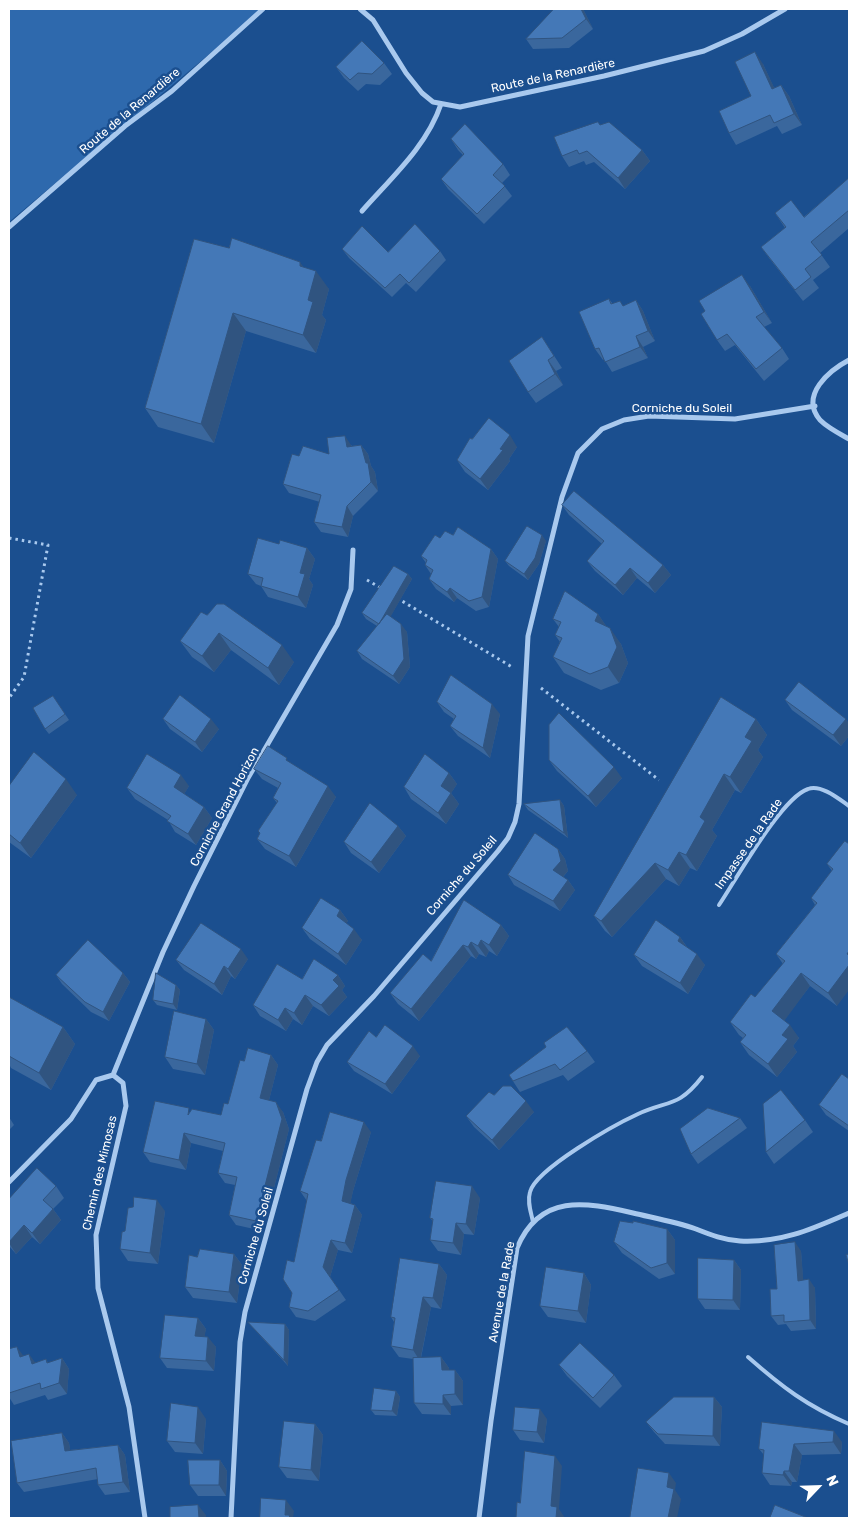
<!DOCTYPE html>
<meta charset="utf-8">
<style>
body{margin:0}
#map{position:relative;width:858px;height:1527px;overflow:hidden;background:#1b4f8f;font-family:Rubik,sans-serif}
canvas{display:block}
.frame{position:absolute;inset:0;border:10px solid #fff;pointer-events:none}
.north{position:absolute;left:793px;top:1462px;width:50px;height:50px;-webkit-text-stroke:4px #1b4f8f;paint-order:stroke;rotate:66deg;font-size:14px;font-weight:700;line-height:20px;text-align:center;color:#fff}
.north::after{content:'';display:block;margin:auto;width:18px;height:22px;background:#fff;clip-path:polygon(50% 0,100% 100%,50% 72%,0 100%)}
</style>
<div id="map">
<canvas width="858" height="1527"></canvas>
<div class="frame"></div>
<div class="north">N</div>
</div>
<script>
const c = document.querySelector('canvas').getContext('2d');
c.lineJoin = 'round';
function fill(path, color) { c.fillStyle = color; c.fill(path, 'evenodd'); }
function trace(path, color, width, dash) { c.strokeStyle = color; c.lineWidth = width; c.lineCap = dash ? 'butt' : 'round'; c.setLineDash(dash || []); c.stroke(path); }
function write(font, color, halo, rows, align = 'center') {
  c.font = font + ' Rubik,sans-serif'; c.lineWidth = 5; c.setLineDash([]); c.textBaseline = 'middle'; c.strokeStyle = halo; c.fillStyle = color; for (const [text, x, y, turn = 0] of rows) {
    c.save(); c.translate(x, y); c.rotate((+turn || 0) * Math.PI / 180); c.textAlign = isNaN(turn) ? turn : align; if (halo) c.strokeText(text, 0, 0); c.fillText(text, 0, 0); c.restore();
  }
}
fill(new Path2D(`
 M 9,9 L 263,9 L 9,222 Z`), '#2e69ad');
trace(new Path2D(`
 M 9,538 L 48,545 L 24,677 L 9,698
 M 367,580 L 381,588
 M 397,598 L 512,667
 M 541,688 L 659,780`), '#a9c9ee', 3, [2.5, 4]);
trace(new Path2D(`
 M 719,905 C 736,880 781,798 808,789 C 821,784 839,799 849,806
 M 533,1222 C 531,1212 527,1202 530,1192 C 536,1169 614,1125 638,1114 C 668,1100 678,1108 702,1077
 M 748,1357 C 782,1387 807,1406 849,1424`), '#a9c9ee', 4);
trace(new Path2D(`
 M 360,9 L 373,20 L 406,73 L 422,93 L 433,102 L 460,107 L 604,76 L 704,51 L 742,34 L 785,9
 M 362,211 C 391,178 427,146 441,104
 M 9,227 L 125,126 L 172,91 L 263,9
 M 849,360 C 830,370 799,395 820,420 C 828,428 840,434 849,439
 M 113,1075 L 163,952 L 194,886 L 248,778 L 337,625 L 351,589 L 353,550
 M 9,1182 L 71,1119 L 96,1080 L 113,1075 L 123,1083 L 126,1106 L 96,1235 L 98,1288 L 129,1407 L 145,1518
 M 231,1518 L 240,1342 L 245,1312 L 307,1089 L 317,1062 L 327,1045 L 374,996 L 498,851 L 508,838 L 515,822 L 519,804 L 528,636 L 562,497 L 578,453 L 602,429 L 624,420 L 649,416 L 735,419 L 815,406
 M 479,1518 L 491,1421 L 517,1248 C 540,1193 585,1202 633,1213 C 654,1218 676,1222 696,1229 C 711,1235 724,1240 740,1241 C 782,1243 812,1229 849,1213`), '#a9c9ee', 5);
fill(new Path2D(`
 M 554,9 L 583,9 L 593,29 L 569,48 L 533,49 L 526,39 Z
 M 384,63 L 392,74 L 380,85 L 366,84 L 358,91 L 344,78 L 336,67 Z
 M 763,64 L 774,88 L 781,85 L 789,96 L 802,125 L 782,134 L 777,126 L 736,145 L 729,133 L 751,96 Z
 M 600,125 L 642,150 L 650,161 L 625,189 L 594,162 L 586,165 L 584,161 L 569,167 L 562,156 Z
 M 451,139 L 503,164 L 510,175 L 502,183 L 512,196 L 484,224 L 448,189 L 441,179 L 463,155 L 458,150 Z
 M 849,178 L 849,228 L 820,253 L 830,267 L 813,280 L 819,288 L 803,301 L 769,258 L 761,247 L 785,228 L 775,213 L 804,217 Z
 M 194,239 L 303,267 L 329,289 L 322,315 L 326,320 L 316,353 L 246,331 L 214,443 L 158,427 L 145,408 Z
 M 342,249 L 388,252 L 440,251 L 446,260 L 416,292 L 406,283 L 392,297 L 349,258 Z
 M 750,286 L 772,323 L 764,327 L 782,348 L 789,359 L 764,381 L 735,345 L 725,351 L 717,340 Z
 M 609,299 L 613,304 L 624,306 L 636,300 L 643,311 L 655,341 L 643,347 L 648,358 L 612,372 L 604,359 L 603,360 L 595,349 Z
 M 542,337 L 562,368 L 556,371 L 563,385 L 536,403 L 528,392 Z
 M 472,439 L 517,447 L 509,459 L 510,461 L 488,490 L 465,472 L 457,460 Z
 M 351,445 L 352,446 L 361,445 L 368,454 L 371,466 L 375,472 L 378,491 L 353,516 L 348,537 L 321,532 L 314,522 L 320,502 L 289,493 L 283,484 L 299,456 L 329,454 Z
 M 562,505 L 663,565 L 671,575 L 655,593 L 637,578 L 623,595 L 595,571 L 587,561 L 602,544 L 569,515 Z
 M 453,535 L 491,549 L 498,559 L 489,607 L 476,611 L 457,598 L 454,602 L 436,589 L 429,579 L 431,574 L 425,565 L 426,563 L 421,556 L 440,538 Z
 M 546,541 L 539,564 L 528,580 L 509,566 L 505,561 Z
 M 279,544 L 307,548 L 315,559 L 309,579 L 313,585 L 306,608 L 268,597 L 261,586 L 256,584 L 248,574 Z
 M 408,574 L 412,579 L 390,617 L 407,632 L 410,667 L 399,684 L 362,659 L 357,651 L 377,626 L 366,619 L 362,613 Z
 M 598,614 L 606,626 L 621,644 L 628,663 L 619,683 L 601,690 L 564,673 L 553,657 L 560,642 L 555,635 L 559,627 L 553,619 Z
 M 207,615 L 294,662 L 279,685 L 231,650 L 214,672 L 192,657 L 180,641 Z
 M 53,696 L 69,720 L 49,734 L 45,729 Z
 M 785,700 L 849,723 L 849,736 L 841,746 L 792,710 Z
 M 437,702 L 500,714 L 490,758 L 458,736 L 450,726 L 454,719 L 444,712 Z
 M 163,719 L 219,729 L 202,752 L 170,729 Z
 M 756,719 L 767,735 L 758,750 L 763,757 L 741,793 L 735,790 L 712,830 L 717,836 L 697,871 L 690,868 L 679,886 L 666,879 L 612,937 L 605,931 L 594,916 Z
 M 549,760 L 622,778 L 596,807 L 557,771 Z
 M 292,764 L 336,797 L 296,867 L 265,849 L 257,839 L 260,834 L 258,831 L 277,803 L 273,798 L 278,788 L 262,779 L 254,769 Z
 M 449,773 L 457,784 L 451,793 L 459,804 L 446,824 L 411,799 L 404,787 Z
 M 9,786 L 77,795 L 31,858 L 9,842 Z
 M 189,786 L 184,794 L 204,807 L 212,818 L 196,845 L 175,832 L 168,820 L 135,799 L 127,788 Z
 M 560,800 L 564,806 L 568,838 L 528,810 L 524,804 Z
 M 398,826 L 406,836 L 379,873 L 351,853 L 344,842 Z
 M 845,841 L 837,1006 L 810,986 L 784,1020 L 799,1038 L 793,1046 L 797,1052 L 777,1077 L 749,1055 L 740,1042 L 743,1038 L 739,1035 L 730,1022 L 755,997 L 783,964 L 776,954 L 815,905 L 811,898 L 832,871 L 827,864 Z
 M 558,849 L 565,859 L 568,871 L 563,877 L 568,880 L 575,890 L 560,911 L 514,885 L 508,875 Z
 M 340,910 L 348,921 L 346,923 L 362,940 L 346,965 L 310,939 L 302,928 Z
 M 501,925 L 509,936 L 497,956 L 489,951 L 486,957 L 479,954 L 476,959 L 471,956 L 419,1021 L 398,1004 L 390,993 L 431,961 Z
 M 680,937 L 687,947 L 705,965 L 688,994 L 642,966 L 634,955 Z
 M 248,959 L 235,979 L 231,976 L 222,995 L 184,970 L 176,960 Z
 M 123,973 L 130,982 L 109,1021 L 91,1012 L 62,984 L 56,975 Z
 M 338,975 L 345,986 L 342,990 L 347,997 L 329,1016 L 313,1006 L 302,1025 L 293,1019 L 286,1031 L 260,1016 L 253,1005 L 302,979 Z
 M 176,985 L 180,990 L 177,1010 L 157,1005 L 153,1000 Z
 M 9,997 L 63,1027 L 75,1044 L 51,1090 L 11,1068 L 9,1064 Z
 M 206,1019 L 214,1030 L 205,1075 L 173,1069 L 165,1057 Z
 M 376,1037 L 420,1056 L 392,1094 L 354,1071 L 347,1062 Z
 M 587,1051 L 595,1062 L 568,1081 L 563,1075 L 520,1092 L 509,1075 Z
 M 271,1055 L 278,1065 L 269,1100 L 283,1112 L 289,1129 L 263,1231 L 236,1225 L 229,1215 L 235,1185 L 225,1183 L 218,1173 L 223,1151 L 191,1143 L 186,1170 L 150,1162 L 143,1152 L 191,1111 L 221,1115 L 228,1104 L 244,1061 Z
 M 849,1079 L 849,1131 L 826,1115 L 819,1105 Z
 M 494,1095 L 534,1112 L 499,1150 L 474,1127 L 466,1116 Z
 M 9,1117 L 14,1125 L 9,1130 Z
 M 740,1118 L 747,1128 L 698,1164 L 691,1154 Z
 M 805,1120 L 813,1132 L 774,1164 L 766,1152 Z
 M 371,1132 L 353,1191 L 350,1203 L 355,1205 L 362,1215 L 352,1253 L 338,1250 L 330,1277 L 346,1300 L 315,1321 L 296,1317 L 289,1307 L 292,1293 L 294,1262 L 307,1201 L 300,1191 L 321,1141 Z
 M 56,1186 L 64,1198 L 53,1209 L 61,1220 L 40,1244 L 32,1237 L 16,1254 L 9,1246 L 9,1199 Z
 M 480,1198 L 474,1235 L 464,1234 L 461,1255 L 438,1251 L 430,1240 L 433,1221 L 430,1218 Z
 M 165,1211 L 158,1264 L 128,1261 L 120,1249 L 125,1231 Z
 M 667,1229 L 675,1240 L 675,1274 L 659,1279 L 622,1253 L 614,1242 Z
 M 801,1251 L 803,1280 L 815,1288 L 816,1329 L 791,1331 L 786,1324 L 778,1325 L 771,1316 L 777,1289 Z
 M 234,1254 L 242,1265 L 237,1303 L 193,1298 L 185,1287 L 197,1257 Z
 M 734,1260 L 741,1270 L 740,1310 L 705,1309 L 698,1299 Z
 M 439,1264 L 447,1275 L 441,1309 L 431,1307 L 421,1358 L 441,1357 L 449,1368 L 449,1370 L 455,1370 L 463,1381 L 463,1405 L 451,1406 L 451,1415 L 422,1414 L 414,1403 L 413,1359 L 399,1357 L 391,1346 L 394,1322 L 391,1317 Z
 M 584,1273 L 591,1285 L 586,1323 L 548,1317 L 540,1306 Z
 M 198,1318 L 206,1329 L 204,1336 L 216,1347 L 214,1371 L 167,1368 L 160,1358 Z
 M 248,1322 L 285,1324 L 289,1330 L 288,1366 L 252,1327 Z
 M 9,1349 L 35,1363 L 46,1359 L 48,1363 L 62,1358 L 69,1369 L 67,1394 L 48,1400 L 45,1395 L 14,1405 L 9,1397 Z
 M 559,1365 L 614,1375 L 622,1386 L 600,1408 L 567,1376 Z
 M 396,1391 L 400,1397 L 397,1416 L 375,1415 L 371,1410 Z
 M 714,1397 L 722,1407 L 720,1446 L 665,1444 L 654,1432 L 646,1422 Z
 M 206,1419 L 203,1454 L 175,1452 L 167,1441 Z
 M 547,1419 L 544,1443 L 520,1440 L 513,1430 Z
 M 762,1422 L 842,1442 L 841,1454 L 802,1455 L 797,1482 L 792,1482 L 791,1486 L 770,1485 L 762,1473 L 764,1455 L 759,1449 Z
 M 315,1424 L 323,1435 L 319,1481 L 287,1478 L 279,1467 Z
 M 62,1433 L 69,1443 L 70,1450 L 118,1445 L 125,1455 L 130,1492 L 105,1495 L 98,1485 L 98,1479 L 24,1492 L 17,1483 Z
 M 220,1460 L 227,1471 L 226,1496 L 198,1496 L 190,1485 Z`), '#3a679d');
fill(new Path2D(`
 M 581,9 L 583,9 L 593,29 L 586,19 Z
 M 755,52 L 763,64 L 780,100 L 772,89 Z
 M 781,85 L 789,96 L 802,125 L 794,114 Z
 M 642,150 L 650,161 L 625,189 L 618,178 Z
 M 300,262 L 313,281 L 316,271 L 329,289 L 322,315 L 326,320 L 316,353 L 303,335 L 308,300 L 300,266 Z
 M 742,275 L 750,286 L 772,323 L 764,312 Z
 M 636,300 L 643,311 L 655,341 L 648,331 Z
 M 233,313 L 246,331 L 214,443 L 201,424 Z
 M 636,336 L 643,347 L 648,358 L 640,347 Z
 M 548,360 L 556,371 L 563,385 L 555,374 Z
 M 510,435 L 517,447 L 509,459 L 510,461 L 488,490 L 480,479 L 500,449 Z
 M 345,436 L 351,445 L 354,456 L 347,447 Z
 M 361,445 L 368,454 L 371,466 L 375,472 L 378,491 L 371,482 L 366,463 Z
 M 347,506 L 353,516 L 348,537 L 342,527 Z
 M 542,535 L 546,541 L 539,564 L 528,580 L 524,574 Z
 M 307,548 L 315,559 L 309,579 L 313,585 L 306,608 L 298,597 L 300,573 Z
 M 491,549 L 498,559 L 489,607 L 482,597 Z
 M 663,565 L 671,575 L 655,593 L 648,583 Z
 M 630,568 L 637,578 L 623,595 L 615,585 Z
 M 408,574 L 412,579 L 383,630 L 379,624 Z
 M 450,588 L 457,598 L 454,602 L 447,592 Z
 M 598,614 L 609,630 L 595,621 Z
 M 401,624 L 407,632 L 410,667 L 399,684 L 393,676 Z
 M 610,628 L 621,644 L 628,663 L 619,683 L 608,667 Z
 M 219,633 L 231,650 L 214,672 L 202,656 Z
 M 282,645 L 294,662 L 279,685 L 268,668 Z
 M 492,704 L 500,714 L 490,758 L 483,748 Z
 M 211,719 L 219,729 L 202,752 L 195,742 Z
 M 756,719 L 767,735 L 758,750 L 763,757 L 741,793 L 730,777 L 745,737 Z
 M 846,719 L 849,723 L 849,736 L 841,746 L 833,735 Z
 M 614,767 L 622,778 L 596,807 L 588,796 Z
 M 449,773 L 457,784 L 450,795 L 451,793 L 459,804 L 446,824 L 438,813 L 441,786 Z
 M 724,774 L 735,790 L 712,830 L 717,836 L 697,871 L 686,855 L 700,817 Z
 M 181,775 L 189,786 L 182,798 L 174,787 Z
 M 66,779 L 77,795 L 31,858 L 20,843 Z
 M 328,786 L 336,797 L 296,867 L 289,856 Z
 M 560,800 L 564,806 L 568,838 L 564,833 Z
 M 204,807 L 212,818 L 196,845 L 188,834 Z
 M 398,826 L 406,836 L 379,873 L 371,862 Z
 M 558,849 L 565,859 L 568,871 L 560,880 L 553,870 Z
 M 679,852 L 690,868 L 679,886 L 668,870 Z
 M 655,863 L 666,879 L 612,937 L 601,921 Z
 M 568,880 L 575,890 L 560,911 L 553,901 Z
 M 340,910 L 348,921 L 344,927 L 337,916 Z
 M 501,925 L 509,936 L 497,956 L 489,945 Z
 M 354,929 L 362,940 L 346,965 L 338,954 Z
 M 680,937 L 688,949 L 678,941 Z
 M 481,940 L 489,951 L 486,957 L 478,946 Z
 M 471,942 L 479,954 L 476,959 L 468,947 Z
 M 463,945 L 471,956 L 419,1021 L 411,1009 Z
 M 241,949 L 248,959 L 235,979 L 228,969 Z
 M 697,954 L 705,965 L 688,994 L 680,983 Z
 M 849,965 L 849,990 L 837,1006 L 828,993 Z
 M 224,966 L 231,976 L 222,995 L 214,984 Z
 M 123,973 L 130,982 L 109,1021 L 103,1012 Z
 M 801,973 L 810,986 L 782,1024 L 772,1011 Z
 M 338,975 L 345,986 L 342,990 L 347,997 L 329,1016 L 321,1005 L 333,980 Z
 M 176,985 L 180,990 L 177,1010 L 173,1004 Z
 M 305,995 L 313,1006 L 302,1025 L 294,1013 Z
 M 285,1008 L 293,1019 L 286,1031 L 278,1020 Z
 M 206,1019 L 214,1030 L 205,1075 L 197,1064 Z
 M 790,1025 L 799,1038 L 793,1046 L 797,1052 L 777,1077 L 768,1064 L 782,1035 Z
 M 63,1027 L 75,1044 L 51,1090 L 39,1073 Z
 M 413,1046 L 420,1056 L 392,1094 L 385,1084 Z
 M 271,1055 L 278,1065 L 267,1108 L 260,1098 Z
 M 526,1101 L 534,1112 L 499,1150 L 492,1140 Z
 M 276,1102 L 283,1112 L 289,1129 L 263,1231 L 256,1221 Z
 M 364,1122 L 371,1132 L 353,1191 L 349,1211 L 342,1201 L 346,1180 Z
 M 184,1133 L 191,1143 L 186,1170 L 179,1160 Z
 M 472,1186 L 480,1198 L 474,1235 L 466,1224 Z
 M 157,1200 L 165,1211 L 158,1264 L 150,1253 Z
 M 355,1205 L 362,1215 L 352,1253 L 345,1243 Z
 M 53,1209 L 61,1220 L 40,1244 L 32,1233 Z
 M 456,1223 L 464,1234 L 461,1255 L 453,1243 Z
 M 24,1225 L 32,1237 L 16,1254 L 9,1243 L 9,1242 Z
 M 667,1229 L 675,1240 L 675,1274 L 667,1263 Z
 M 331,1240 L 338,1250 L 330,1277 L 323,1267 Z
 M 795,1242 L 801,1251 L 804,1289 L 798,1281 Z
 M 234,1254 L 242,1265 L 237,1303 L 229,1292 Z
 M 734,1260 L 741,1270 L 740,1310 L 733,1300 Z
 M 439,1264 L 447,1275 L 441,1309 L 433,1298 Z
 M 584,1273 L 591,1285 L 586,1323 L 578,1311 Z
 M 809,1279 L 815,1288 L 816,1329 L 810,1320 Z
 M 423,1297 L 431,1307 L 420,1361 L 413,1350 Z
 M 198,1318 L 206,1329 L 203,1346 L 195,1336 Z
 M 285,1324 L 289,1330 L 288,1366 L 284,1360 Z
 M 208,1337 L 216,1347 L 214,1371 L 206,1361 Z
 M 17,1347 L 25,1358 L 20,1357 Z
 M 29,1354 L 37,1365 L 32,1364 Z
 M 441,1357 L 449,1368 L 450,1381 L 442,1370 Z
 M 62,1358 L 69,1369 L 67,1394 L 59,1383 Z
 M 455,1370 L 463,1381 L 463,1405 L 455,1394 Z
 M 396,1391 L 400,1397 L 397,1416 L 392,1411 Z
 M 443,1395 L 451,1406 L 451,1415 L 443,1404 Z
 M 714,1397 L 722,1407 L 720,1446 L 713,1436 Z
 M 198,1407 L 206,1419 L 203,1454 L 195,1443 Z
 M 540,1409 L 547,1419 L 544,1443 L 537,1432 Z
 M 315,1424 L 323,1435 L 319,1481 L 311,1470 Z
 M 834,1431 L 842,1442 L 841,1454 L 833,1442 Z
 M 62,1433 L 69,1443 L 72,1460 L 65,1451 Z
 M 794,1444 L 802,1455 L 797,1482 L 789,1471 Z
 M 118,1445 L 125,1455 L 130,1492 L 123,1482 Z
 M 555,1456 L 562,1466 L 559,1509 L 565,1518 L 556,1518 L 551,1506 Z
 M 220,1460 L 227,1471 L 226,1496 L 219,1485 Z
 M 784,1471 L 792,1482 L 791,1486 L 783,1475 Z
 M 669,1473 L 676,1483 L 675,1490 L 681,1499 L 677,1518 L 668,1518 L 667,1487 Z
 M 286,1500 L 294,1511 L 293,1518 L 287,1518 L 285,1515 Z
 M 198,1505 L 206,1515 L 206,1518 L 199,1518 Z`), '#305480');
const building = new Path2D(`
 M 554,9 L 581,9 L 586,19 L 562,38 L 526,39 Z
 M 362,41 L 384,63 L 372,74 L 358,73 L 350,80 L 336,67 Z
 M 755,52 L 772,89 L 781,85 L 794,114 L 774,123 L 770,115 L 729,133 L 719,111 L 751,96 L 735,62 Z
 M 598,122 L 600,125 L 609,122 L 642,150 L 618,178 L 587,151 L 579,154 L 577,150 L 562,156 L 554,137 Z
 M 465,124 L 503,164 L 493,175 L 505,186 L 477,214 L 441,179 L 464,154 L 451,139 Z
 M 849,178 L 849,210 L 811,242 L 822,255 L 805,269 L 811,277 L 795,290 L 761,247 L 786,227 L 775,213 L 791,200 L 804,217 Z
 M 415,224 L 440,251 L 409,283 L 400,274 L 385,288 L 342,249 L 362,226 L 388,252 Z
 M 232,238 L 300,262 L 300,266 L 316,271 L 308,300 L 313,302 L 303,335 L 233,313 L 201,424 L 145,408 L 194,239 L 229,248 Z
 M 742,275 L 764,312 L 756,317 L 782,348 L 756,369 L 727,334 L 717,340 L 701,314 L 705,311 L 699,301 Z
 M 609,299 L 611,304 L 620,301 L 623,306 L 636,300 L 648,331 L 636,336 L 640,347 L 605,362 L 599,348 L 595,349 L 579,312 Z
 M 542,337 L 554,356 L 548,360 L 555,374 L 528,392 L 509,361 Z
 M 489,418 L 510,435 L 500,449 L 503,450 L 480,479 L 457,460 L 470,438 L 472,439 Z
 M 345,436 L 347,447 L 361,445 L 366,463 L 368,463 L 371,482 L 347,506 L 342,527 L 314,522 L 321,495 L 283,484 L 292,454 L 299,456 L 303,446 L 329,454 L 327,438 Z
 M 574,491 L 663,565 L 648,583 L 630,568 L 615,585 L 587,561 L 604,541 L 562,505 Z
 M 527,526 L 542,535 L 535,558 L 524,574 L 505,561 Z
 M 458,527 L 491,549 L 482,597 L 469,601 L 450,588 L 447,592 L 429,579 L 433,570 L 425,565 L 427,560 L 421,556 L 435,535 L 440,538 L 445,531 L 453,535 Z
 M 258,538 L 279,544 L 280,540 L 307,548 L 300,573 L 305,574 L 298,597 L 261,586 L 263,578 L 248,574 Z
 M 394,566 L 408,574 L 379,624 L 362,613 Z
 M 565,591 L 598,614 L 595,621 L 610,628 L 617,647 L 608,667 L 590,674 L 553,657 L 562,638 L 555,635 L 561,622 L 553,619 Z
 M 217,604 L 224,604 L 282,645 L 268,668 L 219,633 L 202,656 L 180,641 L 201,612 L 207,615 Z
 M 387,614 L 401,624 L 404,659 L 393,676 L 357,651 Z
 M 451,675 L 492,704 L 483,748 L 450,726 L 456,716 L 437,702 Z
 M 799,682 L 846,719 L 833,735 L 785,700 Z
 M 180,695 L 211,719 L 195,742 L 163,719 Z
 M 53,696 L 65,714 L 45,729 L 33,708 Z
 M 721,697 L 756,719 L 745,737 L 752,741 L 730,777 L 724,774 L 700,817 L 705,821 L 686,855 L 679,852 L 668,870 L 655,863 L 601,921 L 594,916 Z
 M 559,713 L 614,767 L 588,796 L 549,760 L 549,725 Z
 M 268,746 L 287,758 L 286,760 L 328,786 L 289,856 L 257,839 L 260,833 L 258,831 L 278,801 L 273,798 L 281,783 L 254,769 Z
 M 34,752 L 66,779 L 20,843 L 9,834 L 9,786 Z
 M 147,754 L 181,775 L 174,787 L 204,807 L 188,834 L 167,821 L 171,816 L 127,788 Z
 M 425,754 L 449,773 L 441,786 L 451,793 L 438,813 L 404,787 Z
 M 560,800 L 564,833 L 524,804 Z
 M 370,803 L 398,826 L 371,862 L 344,842 Z
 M 535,833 L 558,849 L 561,861 L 553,870 L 568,880 L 553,901 L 508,875 Z
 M 845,841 L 849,844 L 849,951 L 847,954 L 849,955 L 849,965 L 828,993 L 801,973 L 772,1011 L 790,1025 L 782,1035 L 788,1039 L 768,1064 L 740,1042 L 746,1035 L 730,1022 L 751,994 L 755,997 L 785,961 L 776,954 L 817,903 L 811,898 L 833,869 L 827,864 Z
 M 321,898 L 340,910 L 337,916 L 354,929 L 338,954 L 302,928 Z
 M 464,900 L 501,925 L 489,945 L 481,940 L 478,946 L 471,942 L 468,947 L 463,945 L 411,1009 L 390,993 L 423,954 L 431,961 Z
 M 656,920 L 680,937 L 678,941 L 697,954 L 680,983 L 634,955 Z
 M 201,923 L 241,949 L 228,969 L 224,966 L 214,984 L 176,960 Z
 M 88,940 L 123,973 L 103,1012 L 85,1002 L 56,975 Z
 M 314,959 L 338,975 L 333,980 L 339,986 L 321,1005 L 305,995 L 294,1013 L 285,1008 L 278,1020 L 253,1005 L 277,964 L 302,979 Z
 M 156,973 L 176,985 L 173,1004 L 153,1000 Z
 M 9,997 L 63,1027 L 39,1073 L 9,1056 Z
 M 174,1011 L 206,1019 L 197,1064 L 165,1057 Z
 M 385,1025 L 413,1046 L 385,1084 L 347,1062 L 369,1031 L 376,1037 Z
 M 567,1027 L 587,1051 L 560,1070 L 555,1064 L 513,1081 L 509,1075 L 546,1047 L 544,1043 Z
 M 248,1048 L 271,1055 L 260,1098 L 276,1102 L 282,1119 L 256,1221 L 229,1215 L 237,1177 L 218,1173 L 225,1143 L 184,1133 L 179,1160 L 143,1152 L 155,1101 L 189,1108 L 188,1115 L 192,1109 L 221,1115 L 224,1103 L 228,1104 L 240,1060 L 244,1061 Z
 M 842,1074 L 849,1079 L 849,1126 L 819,1105 Z
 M 503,1086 L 511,1086 L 526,1101 L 492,1140 L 466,1116 L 489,1092 L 494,1095 Z
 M 781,1090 L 805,1120 L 766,1152 L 763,1104 Z
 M 708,1108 L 740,1118 L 691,1154 L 680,1129 Z
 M 330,1112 L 364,1122 L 346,1180 L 342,1201 L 355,1205 L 345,1243 L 331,1240 L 323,1267 L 339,1290 L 308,1311 L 289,1307 L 292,1293 L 283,1279 L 287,1260 L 294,1262 L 308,1194 L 300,1191 L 316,1140 L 321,1141 Z
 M 37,1168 L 56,1186 L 43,1200 L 53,1209 L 32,1233 L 24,1225 L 9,1242 L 9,1199 Z
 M 436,1181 L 472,1186 L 466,1224 L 456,1223 L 453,1243 L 430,1240 L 433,1219 L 430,1218 Z
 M 134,1197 L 157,1200 L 150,1253 L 120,1249 L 122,1232 L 125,1231 L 128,1208 L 133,1207 Z
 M 620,1221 L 633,1223 L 633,1221 L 667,1229 L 667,1263 L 651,1268 L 614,1242 Z
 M 795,1242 L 798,1281 L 809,1279 L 810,1320 L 784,1322 L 784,1315 L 771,1316 L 770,1289 L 777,1289 L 774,1245 Z
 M 200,1249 L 234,1254 L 229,1292 L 185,1287 L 189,1255 L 197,1257 Z
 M 849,1254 L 849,1265 L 846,1255 Z
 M 400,1258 L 439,1264 L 433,1298 L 423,1297 L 413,1350 L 391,1346 L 395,1318 L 391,1317 Z
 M 698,1258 L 734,1260 L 733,1300 L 698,1299 Z
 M 546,1267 L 584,1273 L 578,1311 L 540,1306 Z
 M 165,1315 L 198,1318 L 195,1336 L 208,1337 L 206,1361 L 160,1358 Z
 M 248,1322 L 285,1324 L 284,1360 Z
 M 580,1343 L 614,1375 L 593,1398 L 559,1365 Z
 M 17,1347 L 20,1357 L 29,1354 L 32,1364 L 46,1359 L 47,1363 L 62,1358 L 59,1383 L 41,1389 L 40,1383 L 9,1393 L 9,1349 Z
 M 441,1357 L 442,1370 L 455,1370 L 455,1394 L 443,1395 L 443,1404 L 414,1403 L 413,1358 Z
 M 374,1388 L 396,1391 L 392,1411 L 371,1410 Z
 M 674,1397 L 714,1397 L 713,1436 L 658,1434 L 646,1422 Z
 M 171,1403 L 198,1407 L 195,1443 L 167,1441 Z
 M 515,1407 L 540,1409 L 537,1432 L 513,1430 Z
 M 284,1421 L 315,1424 L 311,1470 L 279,1467 Z
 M 762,1422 L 834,1431 L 833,1442 L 794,1444 L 789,1471 L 784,1471 L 783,1475 L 762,1473 L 764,1450 L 759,1449 Z
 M 62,1433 L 65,1451 L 118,1445 L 123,1482 L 98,1485 L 96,1468 L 17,1483 L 11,1441 Z
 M 525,1451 L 555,1456 L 551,1506 L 557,1507 L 556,1518 L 516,1518 L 517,1502 L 520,1503 Z
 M 188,1460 L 220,1460 L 219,1485 L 190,1485 Z
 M 638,1468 L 669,1473 L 667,1487 L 674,1489 L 668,1518 L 630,1518 Z
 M 261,1498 L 286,1500 L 285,1515 L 289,1515 L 290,1518 L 260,1518 Z
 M 198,1505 L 199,1518 L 170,1518 L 170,1507 Z
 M 775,1505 L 808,1518 L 770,1518 Z`);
fill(building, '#4478b7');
trace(building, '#305480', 1);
write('12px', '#fff', '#1b4f8f', [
 ["Route de la Renardière",553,76,-12],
 ["Route de la Renardière",130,111,-40],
 ["Corniche du Soleil",682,409],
 ["Corniche Grand Horizon",225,807,-62],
 ["Impasse de la Rade",749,844,-55],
 ["Corniche du Soleil",462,876,-49],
 ["Chemin des Mimosas",100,1173,-77],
 ["Corniche du Soleil",256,1236,-74],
 ["Avenue de la Rade",502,1292,-80]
]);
</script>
